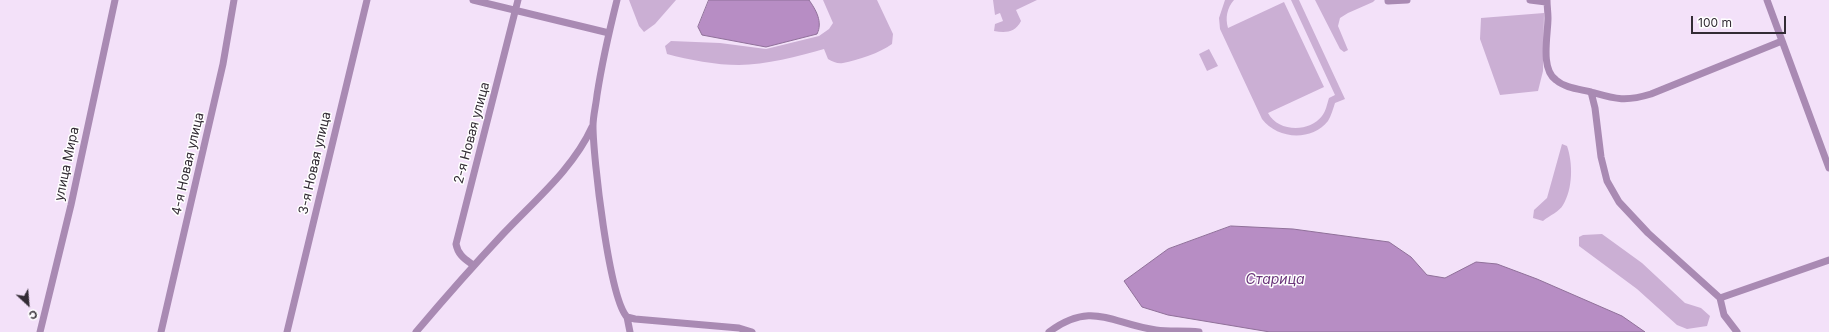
<!DOCTYPE html>
<meta charset="utf-8">
<style>
body{margin:0}
#map{position:relative;width:1829px;height:332px;overflow:hidden;background:#f3e1f9;font-family:Inter,sans-serif}
canvas{display:block}
.north{position:absolute;left:8px;top:284px;width:40px;height:40px;-webkit-text-stroke:3px #fff;paint-order:stroke;rotate:154deg;font-size:11px;font-weight:700;line-height:16px;text-align:center;color:#332c35}
.north::after{content:'';display:block;margin:auto;width:14px;height:18px;background:#332c35;clip-path:polygon(50% 0,100% 100%,50% 72%,0 100%)}
.scale{position:absolute;left:1691px;top:16px;width:95px;height:18px;box-sizing:border-box;border:2px solid #332c35;border-top:0;padding-left:5px;font-size:12px;line-height:14px;white-space:nowrap;color:#332c35;-webkit-text-stroke:3px #fff;paint-order:stroke}
</style>
<div id="map">
<canvas width="1829" height="332"></canvas>
<div class="north">С</div>
<div class="scale">100 m</div>
</div>
<script>
const c = document.querySelector('canvas').getContext('2d');
c.lineJoin = 'round';
function fill(path, color) { c.fillStyle = color; c.fill(path, 'evenodd'); }
function trace(path, color, width, dash) { c.strokeStyle = color; c.lineWidth = width; c.lineCap = dash ? 'butt' : 'round'; c.setLineDash(dash || []); c.stroke(path); }
function write(font, color, halo, rows, align = 'center') {
  c.font = font + ' Inter,sans-serif'; c.lineWidth = 3; c.setLineDash([]); c.textBaseline = 'middle'; c.strokeStyle = halo; c.fillStyle = color; for (const [text, x, y, turn = 0] of rows) {
    c.save(); c.translate(x, y); c.rotate((+turn || 0) * Math.PI / 180); c.textAlign = isNaN(turn) ? turn : align; if (halo) c.strokeText(text, 0, 0); c.fillText(text, 0, 0); c.restore();
  }
}
fill(new Path2D(`
 M 629,0 L 676,0 L 655,24 L 644,32 L 639,26 Z
 M 823,0 L 877,0 L 893,34 L 892,44 C 880,53 858,60 843,63 C 838,64 833,62 828,59 L 824,49 C 799,56 765,65 739,65 C 716,65 689,60 667,54 L 665,46 L 671,41 L 720,43 L 766,49 L 819,36 L 829,29 L 833,23 Z
 M 993,0 L 1037,0 L 1016,10 L 1021,21 C 1015,33 1005,33 994,31 L 995,24 L 1003,21 L 1000,13 L 995,15 Z
 M 1225,0 L 1234,0 C 1227,8 1225,18 1228,28 L 1284,2 L 1324,87 L 1268,113 C 1278,132 1309,133 1322,116 C 1326,111 1327,104 1329,98 L 1335,95 L 1291,0 L 1299,0 L 1345,99 L 1335,103 C 1333,109 1331,116 1328,121 C 1311,142 1277,139 1262,119 L 1220,29 L 1219,18 Z
 M 1315,0 L 1375,0 L 1373,2 L 1348,13 L 1340,18 L 1338,26 L 1348,50 L 1344,52 L 1340,49 Z
 M 1544,13 L 1543,71 L 1538,91 L 1500,95 L 1480,39 L 1481,18 Z
 M 1209,49 L 1218,66 L 1207,71 L 1199,54 Z
 M 1562,144 L 1567,146 C 1573,163 1573,189 1563,205 C 1560,211 1549,216 1543,221 L 1533,218 L 1534,210 L 1547,198 Z
 M 1602,234 L 1642,263 L 1685,303 L 1701,308 L 1710,316 L 1707,326 L 1687,329 L 1677,325 L 1637,289 L 1579,246 L 1579,237 L 1583,235 Z`), '#cbafd4');
const water = new Path2D(`
 M 709,0 L 809,0 C 816,10 823,22 817,34 L 766,47 L 702,35 L 698,27 Z
 M 1231,226 L 1293,229 L 1389,242 L 1411,257 L 1427,275 L 1445,278 L 1476,262 L 1497,264 L 1537,279 L 1622,316 L 1645,332 L 1270,332 L 1168,315 L 1142,307 L 1124,281 L 1168,249 Z`);
fill(water, '#b78dc4');
trace(water, '#8f7099', 1);
trace(new Path2D(`
 M 473,0 L 609,33
 M 617,0 C 609,32 602,63 597,95 C 596,105 593,116 593,126 C 593,156 609,298 627,317 L 635,319 L 739,328 L 752,332
 M 1388,0 L 1388,1 L 1407,0
 M 1530,0 L 1546,2
 M 1547,0 C 1547,6 1548,12 1548,18 C 1548,35 1540,69 1556,80 C 1565,88 1579,89 1591,92 L 1595,108 L 1601,157 L 1607,181 L 1619,202 L 1648,233 L 1720,298 L 1724,315 L 1737,332
 M 1767,0 L 1829,168
 M 1591,92 C 1616,99 1625,102 1651,94 L 1782,41
 M 473,265 C 465,259 458,255 456,244 L 518,0
 M 1720,298 L 1829,260
 M 627,317 L 630,332
 M 40,332 L 71,205 L 115,0
 M 161,332 L 223,64 L 234,0
 M 287,332 L 367,0
 M 416,332 C 444,299 473,266 503,234 C 534,201 573,169 592,127
 M 1049,332 C 1092,300 1112,324 1156,330 C 1170,332 1185,330 1199,332`), '#a98ab3', 7);
write('13px', '#332c35', '#fff', [
 ["2-я Новая улица",472,133,-75],
 ["3-я Новая улица",315,163,-77],
 ["улица Мира",67,164,-78],
 ["4-я Новая улица",188,164,-77]
]);
write('italic 14px', '#6b367b', '#fff', [
 ["Старица",1275,280]
]);
</script>
